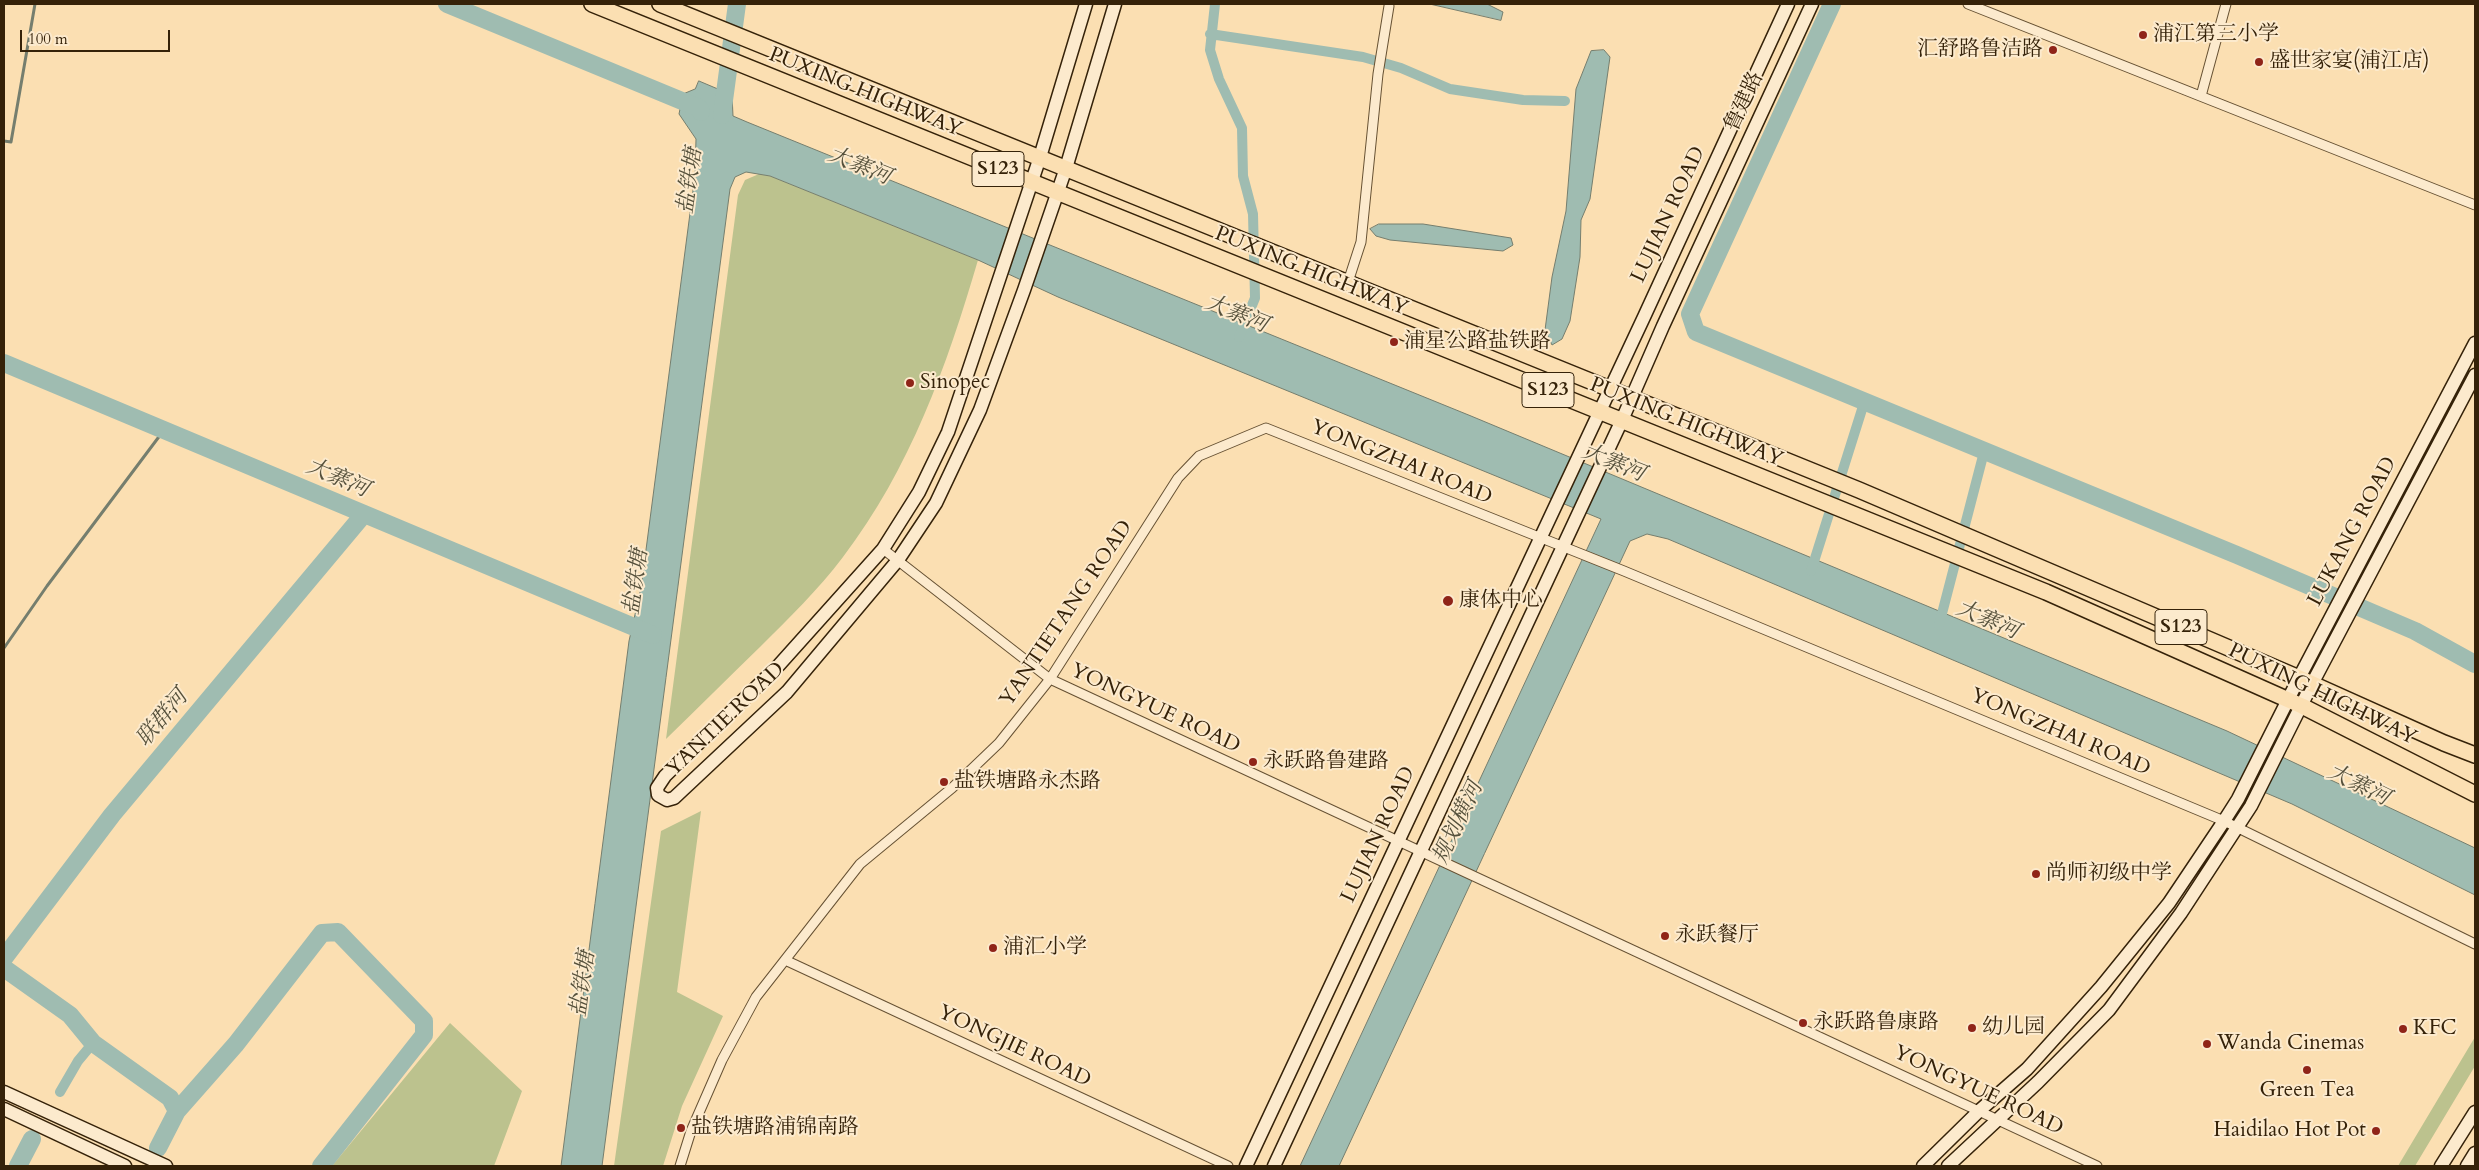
<!DOCTYPE html>
<meta charset="utf-8">
<style>
body{margin:0}
#map{position:relative;width:2479px;height:1170px;overflow:hidden;background:#fbdfb2;font-family:Cardo,serif}
canvas{display:block}
.frame{position:absolute;inset:0;border:5px solid #352209;pointer-events:none}
.scale{position:absolute;left:20px;top:30px;width:150px;height:22px;box-sizing:border-box;border:2px solid #352209;border-top:0;padding-left:6px;font-size:15px;line-height:18px;white-space:nowrap;color:#352209;-webkit-text-stroke:4px #fceacd;paint-order:stroke}
</style>
<div id="map">
<canvas width="2479" height="1170"></canvas>
<div class="frame"></div>
<div class="scale">100 m</div>
</div>
<script>
const c = document.querySelector('canvas').getContext('2d');
c.lineJoin = 'round';
function fill(path, color) { c.fillStyle = color; c.fill(path, 'evenodd'); }
function trace(path, color, width, dash) { c.strokeStyle = color; c.lineWidth = width; c.lineCap = dash ? 'butt' : 'round'; c.setLineDash(dash || []); c.stroke(path); }
function write(font, color, halo, rows, align = 'center') {
  c.font = font + ' Cardo,"Noto Serif SC",serif'; c.lineWidth = 4; c.setLineDash([]); c.textBaseline = 'middle'; c.strokeStyle = halo; c.fillStyle = color; for (const [text, x, y, turn = 0] of rows) {
    c.save(); c.translate(x, y); c.rotate((+turn || 0) * Math.PI / 180); c.textAlign = isNaN(turn) ? turn : align; if (halo) c.strokeText(text, 0, 0); c.fillText(text, 0, 0); c.restore();
  }
}
fill(new Path2D(`
 M 759,174 L 770,176 L 978,260 C 947,366 910,469 843,557 C 818,590 789,618 761,646 C 729,677 698,708 666,739 L 738,195 L 745,180 Z
 M 701,811 L 677,992 L 723,1016 L 682,1106 L 663,1166 L 614,1166 L 661,831 Z
 M 450,1023 L 522,1091 L 494,1166 L 332,1166 Z
 M 2475,1037 L 2475,1066 L 2415,1166 L 2398,1166 Z`), '#bcc28e');
const water = new Path2D(`
 M 1430,4 L 1487,4 L 1503,12 L 1501,20 Z
 M 1604,50 L 1610,57 L 1590,199 L 1581,220 L 1580,257 L 1570,321 L 1562,339 L 1552,345 L 1545,330 L 1552,277 L 1566,211 L 1576,89 L 1591,51 Z
 M 699,81 L 732,95 L 733,116 L 747,122 L 1471,416 L 2227,731 L 2475,848 L 2475,895 L 2292,804 L 1668,539 L 1647,534 L 1630,541 L 1339,1166 L 1300,1166 L 1601,519 L 1058,297 L 978,260 L 770,176 L 746,172 L 735,177 L 730,189 L 602,1166 L 561,1166 L 629,641 L 641,588 L 695,175 L 696,139 L 679,114 L 683,94 L 695,89 Z
 M 1379,224 L 1423,224 L 1511,238 L 1513,245 L 1503,251 L 1390,240 L 1376,236 L 1370,229 Z`);
fill(water, '#9fbcb1');
trace(water, '#757e6e', 1);
trace(new Path2D(`
 M 4,141 L 11,142 L 35,4
 M 4,648 L 47,586 L 164,430`), '#757e6e', 3);
trace(new Path2D(`
 M 1215,4 L 1210,50 L 1219,79 L 1242,128 L 1243,176 L 1253,214 L 1255,298 L 1239,337
 M 1210,34 L 1363,57 L 1401,68 L 1450,89 L 1523,100 L 1565,101
 M 1811,571 L 1864,403
 M 1939,625 L 1984,452
 M 60,1092 L 78,1061 L 93,1043`), '#9fbcb1', 10);
trace(new Path2D(`
 M 447,4 L 699,108 L 701,112
 M 1832,4 L 1690,314 L 1696,332 L 2237,555 L 2415,631 L 2475,664
 M 722,115 L 737,4
 M 4,363 L 653,635
 M 4,958 L 112,815 L 364,514
 M 4,968 L 70,1015 L 93,1043 L 170,1098 L 177,1111 L 158,1148
 M 177,1111 L 236,1044 L 322,933 L 338,932 L 424,1021 L 424,1035 L 321,1166
 M 18,1166 L 32,1139`), '#9fbcb1', 18);
const street = new Path2D(`
 M 1968,4 L 2475,205
 M 2201,96 L 2226,4
 M 1348,282 L 1361,242 L 1378,74 L 1389,6
 M 883,549 L 1050,679 L 2097,1166
 M 785,960 L 1228,1166
 M 680,1166 L 691,1131 L 722,1060 L 756,997 L 860,864 L 952,788 L 999,743 L 1050,679 L 1178,478 L 1199,456 L 1266,428 L 1624,571 L 2224,821 L 2475,944`);
const secondary = new Path2D(`
 M 1086,4 L 1040,157 L 948,432 L 919,492 L 883,549 L 779,665 L 665,776 L 657,788 L 658,795 L 667,800 L 674,798 L 787,692 L 898,560 L 936,503 L 980,410 L 1024,290 L 1066,168 L 1115,4
 M 4,1092 L 166,1166
 M 4,1109 L 125,1166
 M 1246,1166 L 1644,317 L 1788,4
 M 1274,1166 L 1622,420 L 1663,326 L 1812,4
 M 1923,1166 L 1979,1111 L 2027,1069 L 2101,987 L 2169,903 L 2224,821 L 2238,799 L 2299,678 L 2475,343
 M 1948,1166 L 2038,1082 L 2109,1010 L 2181,913 L 2251,806 L 2312,684 L 2475,375
 M 2441,1166 L 2475,1112
 M 2467,1166 L 2475,1153`);
const primary = new Path2D(`
 M 592,4 L 2046,592 L 2302,706 L 2475,794
 M 660,4 L 1859,490 L 2299,678 L 2444,743 L 2475,755`);
trace(street, '#665133', 11);
trace(secondary, '#352209', 15);
trace(primary, '#352209', 18);
trace(street, '#fceacd', 9);
trace(secondary, '#fceacd', 12);
trace(primary, '#fbdfb2', 15);
for (const [x, y, r, color] of [
 [2143,35,5,"#8f2418"],
 [2053,50,5,"#8f2418"],
 [2259,62,5,"#8f2418"],
 [1394,342,5,"#8f2418"],
 [910,383,5,"#8f2418"],
 [1448,601,6,"#8f2418"],
 [1253,762,5,"#8f2418"],
 [944,782,5,"#8f2418"],
 [2036,874,5,"#8f2418"],
 [1665,936,5,"#8f2418"],
 [993,948,5,"#8f2418"],
 [1803,1023,5,"#8f2418"],
 [1972,1028,5,"#8f2418"],
 [2403,1029,5,"#8f2418"],
 [2207,1044,5,"#8f2418"],
 [2307,1070,5,"#8f2418"],
 [681,1128,5,"#8f2418"],
 [2376,1131,5,"#8f2418"]
]) { const dot = new Path2D(); dot.arc(x, y, r, 0, 2 * Math.PI); c.fillStyle = color; c.fill(dot); trace(dot, '#fceacd', 2); }
for (const [x, y, w] of [
 [998,169,52],
 [1548,390,52],
 [2181,627,52]
]) { const box = new Path2D(); box.roundRect(x - w / 2, y - 17.5, w, 35, 4); c.fillStyle = '#fceacd'; c.fill(box); trace(box, '#352209', 1); }
write('bold 20px', '#352209', null, [
 ["S123",998,169],
 ["S123",1548,390],
 ["S123",2181,627]
]);
write('21px', '#352209', '#fceacd', [
 ["浦江第三小学",2153,35],
 ["汇舒路鲁洁路",2043,50,"right"],
 ["盛世家宴(浦江店)",2269,62],
 ["浦星公路盐铁路",1404,342],
 ["Sinopec",920,383],
 ["康体中心",1459,601],
 ["永跃路鲁建路",1263,762],
 ["盐铁塘路永杰路",954,782],
 ["尚师初级中学",2046,874],
 ["永跃餐厅",1675,936],
 ["浦汇小学",1003,948],
 ["永跃路鲁康路",1813,1023],
 ["幼儿园",1982,1028],
 ["KFC",2413,1029],
 ["Wanda Cinemas",2217,1044],
 ["Green Tea",2307,1091,"center"],
 ["盐铁塘路浦锦南路",691,1128],
 ["Haidilao Hot Pot",2366,1131,"right"]
], 'left');
write('21px', '#352209', '#fceacd', [
 ["PUXING HIGHWAY",865,93,22],
 ["鲁建路",1745,102,-65],
 ["LUJIAN ROAD",1669,215,-65],
 ["PUXING HIGHWAY",1311,272,22],
 ["PUXING HIGHWAY",1686,423,22],
 ["YONGZHAI ROAD",1401,463,22],
 ["LUKANG ROAD",2353,532,-62],
 ["YANTIETANG ROAD",1067,614,-56],
 ["PUXING HIGHWAY",2322,695,26],
 ["YONGYUE ROAD",1155,709,25],
 ["YANTIE ROAD",726,720,-44],
 ["YONGZHAI ROAD",2060,733,23],
 ["LUJIAN ROAD",1379,835,-65],
 ["YONGJIE ROAD",1014,1047,25],
 ["YONGYUE ROAD",1978,1091,25]
]);
write('italic 22px', '#55503b', '#fceacd', [
 ["大寨河",859,167,22],
 ["盐铁塘",691,181,-82],
 ["大寨河",1236,315,22],
 ["大寨河",1613,464,22],
 ["大寨河",337,479,23],
 ["盐铁塘",637,582,-82],
 ["大寨河",1987,621,23],
 ["联群河",163,719,-50],
 ["大寨河",2358,786,26],
 ["规划横河",1459,823,-65],
 ["盐铁塘",584,984,-82]
]);
</script>
